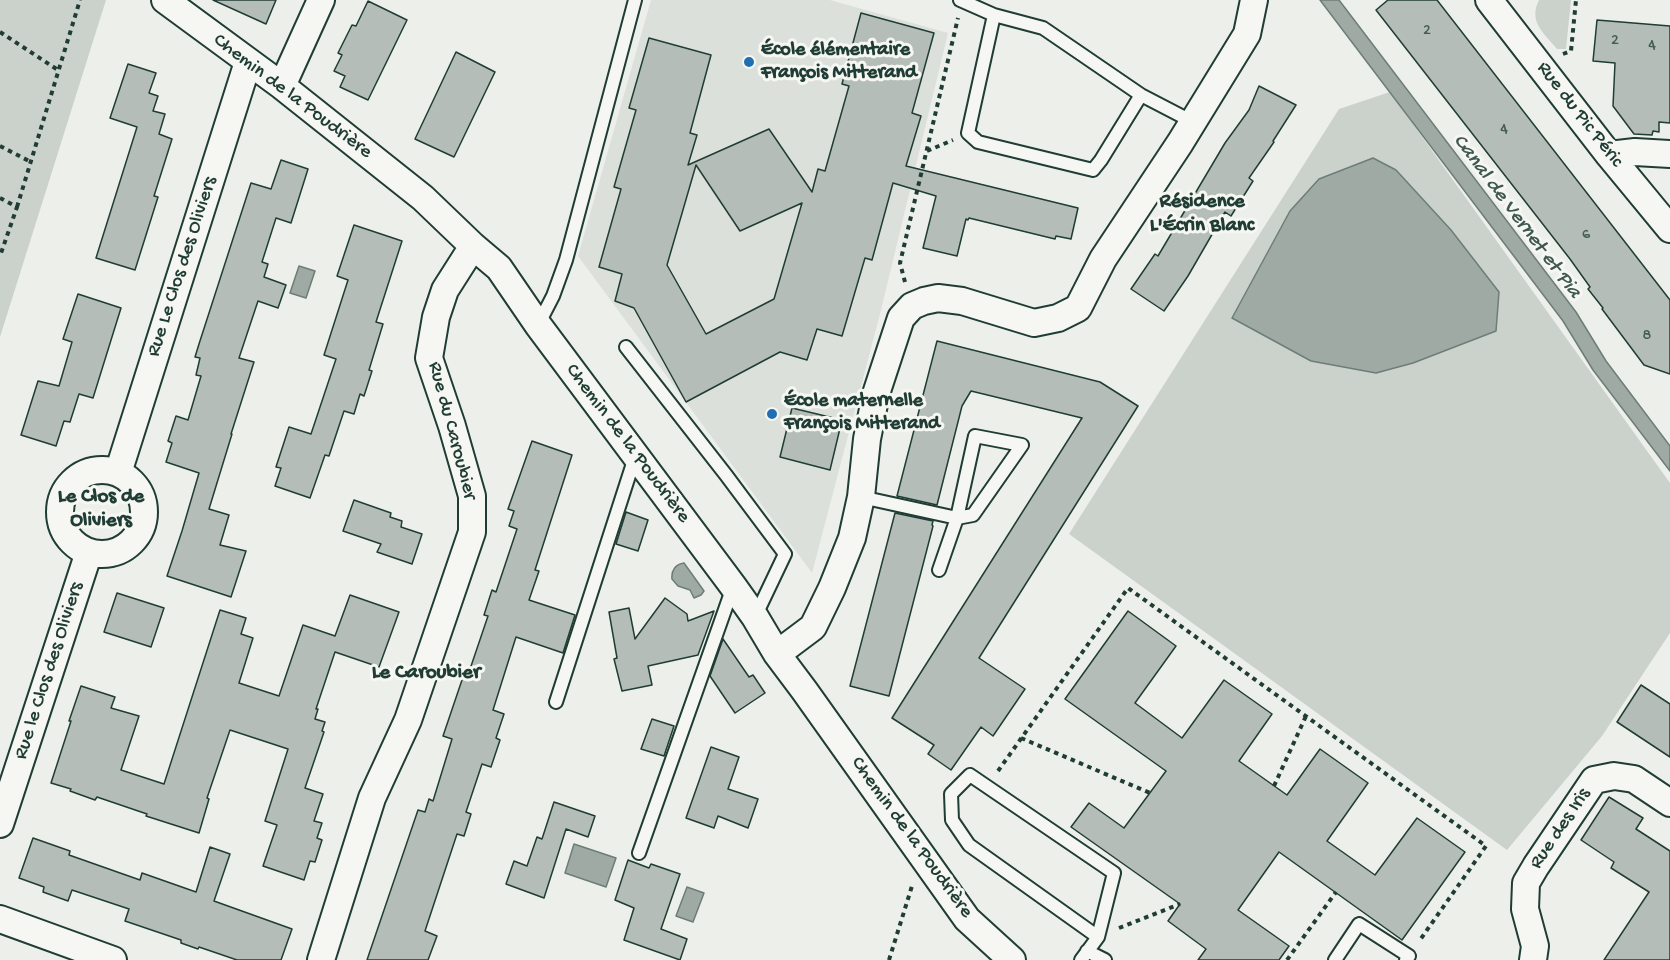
<!DOCTYPE html>
<meta charset="utf-8">
<style>
body{margin:0}
canvas{display:block;background:#edefea}
</style>
<canvas width="1670" height="960"></canvas>
<script>
const c = document.querySelector('canvas').getContext('2d');
c.lineJoin = 'round';
function fill(path, color) { c.fillStyle = color; c.fill(path, 'evenodd'); }
function trace(path, color, width, dash) { c.strokeStyle = color; c.lineWidth = width; c.lineCap = dash ? 'butt' : 'round'; c.setLineDash(dash || []); c.stroke(path); }
function write(font, color, halo, rows, align = 'center') {
  c.font = font + ' "Gochi Hand",sans-serif'; c.lineWidth = 6; c.setLineDash([]); c.textBaseline = 'middle'; c.strokeStyle = halo; c.fillStyle = color; for (const [text, x, y, turn = 0] of rows) {
    c.save(); c.translate(x, y); c.rotate((+turn || 0) * Math.PI / 180); c.textAlign = isNaN(turn) ? turn : align; if (halo) c.strokeText(text, 0, 0); c.fillText(text, 0, 0); c.restore();
  }
}
fill(new Path2D(`
 M 651,0 L 830,0 L 948,33 L 881,310 L 812,573 L 578,256 Z`), '#dce0db');
fill(new Path2D(`
 M 0,0 L 106,0 L 0,337 Z
 M 1539,0 L 1571,0 L 1566,49 L 1557,49 C 1544,33 1528,22 1539,0 Z
 M 1390,92 L 1670,483 L 1670,633 L 1602,736 L 1507,850 L 1069,534 L 1339,109 Z`), '#cbd2cc');
const water = new Path2D(`
 M 1320,0 L 1339,0 L 1576,312 L 1606,361 L 1670,446 L 1670,471 L 1593,370 L 1563,321 Z
 M 1373,158 L 1396,170 L 1451,230 L 1499,292 L 1496,331 L 1413,363 L 1376,373 L 1311,361 L 1232,318 L 1290,211 L 1319,179 Z
 M 299,266 L 315,271 L 306,298 L 290,293 Z
 M 684,563 L 704,591 L 701,595 L 694,598 L 690,590 L 678,586 L 672,579 C 671,570 676,564 684,563 Z
 M 574,844 L 616,858 L 606,887 L 565,873 Z
 M 687,887 L 704,893 L 693,922 L 676,916 Z`);
fill(water, '#9faaa4');
trace(water, '#6c7e77', 1.5);
const building = new Path2D(`
 M 213,0 L 276,0 L 266,24 Z
 M 1388,0 L 1437,0 L 1670,300 L 1670,374 L 1644,365 L 1602,309 L 1603,308 L 1588,289 L 1590,287 L 1570,259 L 1376,10 Z
 M 368,1 L 407,20 L 368,100 L 340,87 L 345,76 L 334,71 L 342,55 L 338,53 L 352,25 L 356,26 Z
 M 861,13 L 934,33 L 912,113 L 921,116 L 906,166 L 1078,208 L 1071,239 L 1056,236 L 1055,239 L 969,218 L 968,220 L 966,219 L 957,256 L 923,248 L 936,196 L 893,183 L 872,260 L 865,258 L 842,336 L 817,329 L 807,360 L 780,352 L 686,402 L 634,308 L 615,301 L 622,274 L 599,267 L 621,189 L 614,187 L 636,110 L 629,108 L 649,38 L 711,55 L 690,133 L 697,135 L 688,165 L 769,129 L 812,192 L 818,169 L 825,171 L 849,86 L 842,84 ZM 696,165 L 740,231 L 802,203 L 774,299 L 706,334 L 667,265 Z
 M 1597,20 L 1670,26 L 1670,123 L 1659,122 L 1659,132 L 1653,131 L 1652,135 L 1634,134 L 1613,106 L 1615,63 L 1593,61 Z
 M 456,52 L 495,72 L 454,157 L 415,139 Z
 M 128,64 L 156,73 L 149,93 L 158,96 L 153,111 L 165,114 L 159,134 L 172,139 L 154,196 L 158,197 L 135,270 L 96,258 L 137,127 L 110,118 Z
 M 1259,86 L 1296,105 L 1273,141 L 1274,142 L 1249,178 L 1253,181 L 1231,216 L 1225,212 L 1188,276 L 1164,311 L 1131,289 L 1155,254 L 1158,256 L 1225,143 L 1249,110 Z
 M 281,160 L 308,169 L 291,223 L 276,218 L 262,262 L 268,264 L 264,277 L 286,285 L 278,308 L 258,301 L 239,358 L 254,362 L 231,434 L 232,434 L 209,509 L 229,515 L 220,545 L 246,551 L 231,597 L 167,576 L 182,531 L 199,473 L 166,462 L 172,443 L 168,441 L 176,416 L 188,420 L 201,376 L 196,375 L 200,358 L 195,357 L 199,344 L 251,183 L 271,189 Z
 M 354,225 L 402,241 L 376,322 L 383,324 L 369,370 L 372,371 L 364,396 L 360,394 L 354,414 L 344,411 L 329,456 L 325,455 L 310,498 L 275,486 L 281,468 L 276,467 L 289,427 L 311,434 L 336,359 L 324,355 L 348,280 L 337,276 Z
 M 78,294 L 121,308 L 93,398 L 79,394 L 70,422 L 64,421 L 56,446 L 21,435 L 38,381 L 59,386 L 72,342 L 63,339 Z
 M 937,341 L 1100,382 L 1138,406 L 979,658 L 1025,689 L 993,736 L 981,727 L 951,770 L 928,754 L 934,745 L 892,718 L 1082,418 L 971,391 L 962,406 L 937,505 L 897,496 Z
 M 792,408 L 842,420 L 830,470 L 780,457 Z
 M 532,441 L 572,455 L 535,570 L 539,571 L 529,600 L 575,615 L 563,653 L 516,637 L 493,710 L 504,714 L 496,738 L 500,740 L 491,767 L 482,764 L 466,812 L 471,814 L 464,836 L 457,834 L 425,931 L 437,936 L 428,960 L 367,960 L 418,810 L 425,812 L 429,799 L 433,801 L 452,739 L 443,736 L 463,677 L 467,678 L 488,616 L 484,615 L 492,590 L 496,592 L 517,529 L 509,526 L 514,511 L 508,509 Z
 M 354,500 L 391,513 L 390,517 L 402,521 L 401,527 L 422,534 L 412,564 L 377,552 L 381,544 L 343,531 Z
 M 626,512 L 648,520 L 638,551 L 616,544 Z
 M 895,513 L 933,521 L 932,525 L 933,526 L 889,696 L 850,686 Z
 M 117,593 L 164,608 L 151,647 L 104,632 Z
 M 350,595 L 399,612 L 379,667 L 335,652 L 316,709 L 318,709 L 315,719 L 325,722 L 322,731 L 324,732 L 305,788 L 323,794 L 314,821 L 322,823 L 317,838 L 322,840 L 315,862 L 310,861 L 304,880 L 263,866 L 277,825 L 265,821 L 288,749 L 230,730 L 207,798 L 209,799 L 199,833 L 146,816 L 147,814 L 97,797 L 95,800 L 70,791 L 71,789 L 51,783 L 71,721 L 69,721 L 81,686 L 115,697 L 111,708 L 139,716 L 121,770 L 164,784 L 220,610 L 246,618 L 241,634 L 253,638 L 239,683 L 279,696 L 303,625 L 335,636 Z
 M 665,598 L 687,614 L 688,621 L 714,611 L 698,655 L 648,666 L 652,685 L 622,691 L 614,659 L 617,658 L 609,612 L 629,608 L 635,639 Z
 M 1128,611 L 1176,646 L 1135,703 L 1182,738 L 1224,680 L 1272,714 L 1239,761 L 1287,795 L 1320,749 L 1368,783 L 1327,841 L 1375,875 L 1417,818 L 1465,852 L 1402,940 L 1279,852 L 1238,910 L 1289,946 L 1279,960 L 1198,960 L 1206,949 L 1168,921 L 1180,904 L 1071,827 L 1089,803 L 1124,828 L 1166,771 L 1065,699 Z
 M 723,639 L 749,677 L 753,675 L 765,693 L 735,713 L 710,676 Z
 M 1641,685 L 1670,704 L 1670,757 L 1617,722 Z
 M 652,719 L 674,726 L 664,756 L 641,749 Z
 M 711,747 L 739,757 L 728,789 L 758,799 L 748,828 L 718,816 L 714,828 L 686,818 Z
 M 1609,797 L 1643,818 L 1636,829 L 1670,851 L 1670,960 L 1604,960 L 1649,892 L 1611,868 L 1614,862 L 1581,840 Z
 M 554,802 L 595,816 L 588,837 L 566,829 L 544,898 L 506,884 L 514,861 L 527,866 L 537,837 L 542,839 Z
 M 33,838 L 70,851 L 69,855 L 140,880 L 142,873 L 196,892 L 210,847 L 230,854 L 214,901 L 292,929 L 281,960 L 237,960 L 199,947 L 198,949 L 181,943 L 181,940 L 125,921 L 129,909 L 72,890 L 68,901 L 43,892 L 44,887 L 19,878 Z
 M 628,860 L 649,868 L 651,864 L 680,874 L 661,929 L 687,939 L 680,960 L 624,940 L 634,908 L 615,900 Z`);
fill(building, '#b4bdb8');
trace(building, '#1f3d34', 1.5);
const service = new Path2D(`
 M 960,0 L 994,15
 M 1141,95 L 1101,160 L 1093,170 L 978,142 L 968,133 L 994,15 L 1043,28 L 1141,95 L 1193,122
 M 538,325 L 553,296 L 566,260 L 635,0
 M 626,347 L 726,475 L 785,554 L 755,617
 M 975,436 L 1022,445 L 973,515 L 957,518 Z
 M 861,497 L 957,518 L 939,570
 M 556,702 L 635,457
 M 639,853 L 733,587
 M 1087,951 L 1105,960
 M 1081,960 L 1098,937 L 1114,873 L 970,775 L 951,794 L 952,820 L 969,845 L 1098,937
 M 1335,960 L 1359,924 L 1409,956 L 1406,960`);
const minor = new Path2D(`
 M 165,0 L 282,86 L 423,198 L 473,246 L 499,268 L 538,325 L 733,586 L 755,617 L 777,654 L 804,690 L 967,919 L 1012,960
 M 1489,0 L 1609,155 L 1670,229
 M 282,86 L 321,0
 M 1609,155 L 1635,152 L 1670,154
 M60 512a42 42 0 1 1 84 0a42 42 0 1 1-84 0Z
 M 118,473 L 248,62
 M 777,654 L 813,627 L 832,588 L 852,538 L 861,497 L 867,439 L 876,394 L 901,318 L 912,306 L 924,301 L 938,298 L 962,301 L 1034,323 L 1058,318 L 1078,308 L 1103,259 L 1180,143 L 1247,34 L 1254,0
 M 0,824 L 89,552
 M 0,919 L 113,960
 M 321,960 L 372,798 L 408,720 L 472,532 L 472,496 L 452,426 L 429,358 L 436,317 L 445,290 L 473,246
 M 1533,960 L 1535,946 L 1525,909 L 1526,883 L 1536,866 L 1594,780 L 1614,776 L 1634,779 L 1670,803`);
trace(service, '#1f3d34', 16);
trace(minor, '#1f3d34', 30);
trace(new Path2D(`
 M 0,32 L 58,70
 M 1563,54 L 1571,51 L 1576,0
 M 0,146 L 31,162
 M 927,151 L 953,140
 M 0,198 L 17,207 L 0,256
 M 17,207 L 80,0
 M 905,282 L 900,263 L 958,18
 M 1021,738 L 1150,793
 M 998,771 L 1128,588 L 1486,846 L 1420,940
 M 1274,786 L 1306,716
 M 1119,928 L 1180,904
 M 889,960 L 912,886
 M 1287,960 L 1336,892`), '#1f3d34', 4, [4.5, 4.5]);
trace(service, '#f6f6f2', 12);
trace(minor, '#f6f6f2', 26);
for (const [x, y, r, color] of [
 [749,62,6,"#1f6fb2"],
 [772,414,6,"#1f6fb2"]
]) { const dot = new Path2D(); dot.arc(x, y, r, 0, 2 * Math.PI); c.fillStyle = color; c.fill(dot); trace(dot, '#f6f6f2', 2); }
write('16px', '#445d55', null, [
 ["2",1427,32],
 ["2",1615,42],
 ["4",1652,47],
 ["4",1504,131],
 ["6",1586,236],
 ["8",1647,337]
]);
write('bold 20px', '#1f3d34', '#f6f6f2', [
 ["École élémentaire",761,51],
 ["François Mitterand",761,74],
 ["École maternelle",784,402],
 ["François Mitterand",784,425]
], 'left');
write('20px', '#1f3d34', '#f6f6f2', [
 ["Chemin de la Poudrière",292,97,37],
 ["Rue du Pic Péric",1579,115,52],
 ["Rue Le Clos des Oliviers",183,267,-72],
 ["Rue du Caroubier",451,431,75],
 ["Chemin de la Poudrière",627,444,53],
 ["Rue le Clos des Oliviers",50,671,-72],
 ["Rue des Iris",1561,829,-56],
 ["Chemin de la Poudrière",911,838,54]
]);
write('bold 21px', '#1f3d34', '#f6f6f2', [
 ["Résidence",1202,203],
 ["L'Écrin Blanc",1202,227],
 ["Le Clos de",101,498],
 ["Oliviers",101,522],
 ["Le Caroubier",426,674]
]);
write('italic 21px', '#3f5850', '#f6f6f2', [
 ["Canal de Vernet et Pia",1516,217,53]
]);
</script>
